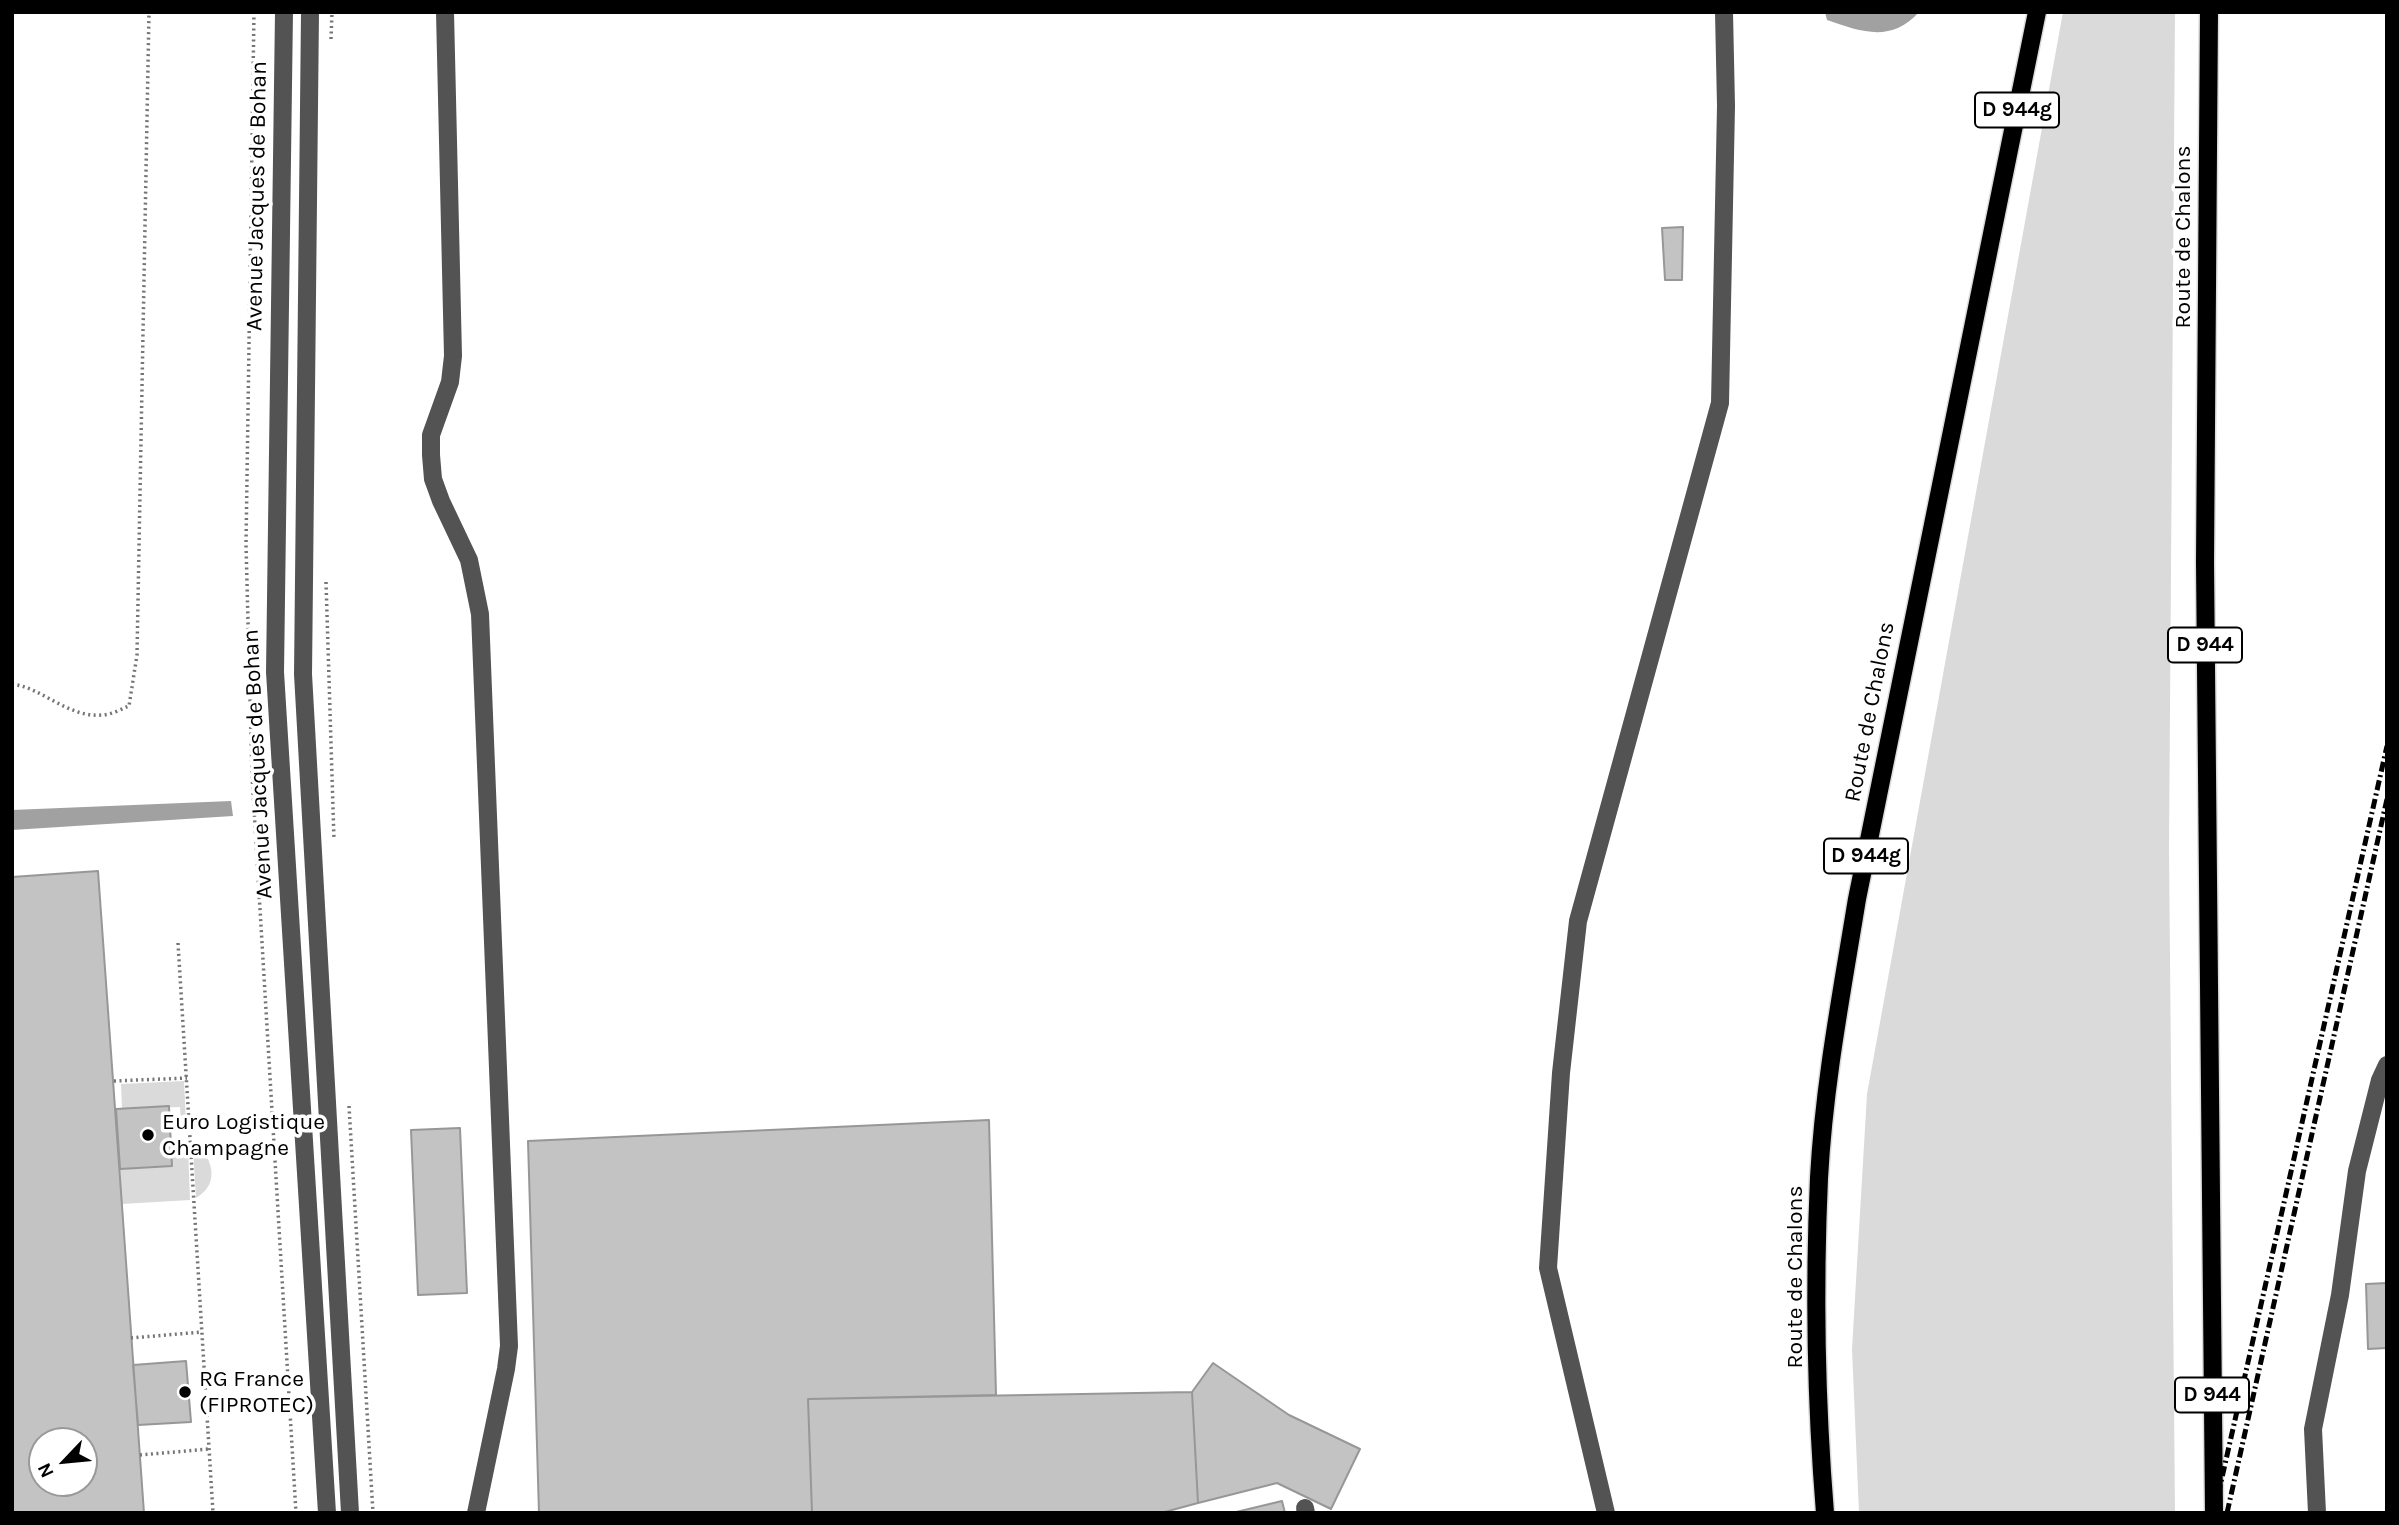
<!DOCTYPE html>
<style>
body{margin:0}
#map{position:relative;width:2399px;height:1525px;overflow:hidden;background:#fff;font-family:Karla,sans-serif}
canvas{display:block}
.frame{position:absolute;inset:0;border:14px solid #000;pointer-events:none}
.north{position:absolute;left:28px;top:1427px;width:70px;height:70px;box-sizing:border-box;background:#fff;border:2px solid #999;border-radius:50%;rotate:244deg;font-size:19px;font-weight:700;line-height:28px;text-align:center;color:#000}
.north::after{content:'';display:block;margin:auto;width:24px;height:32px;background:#000;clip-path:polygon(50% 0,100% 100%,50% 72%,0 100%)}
</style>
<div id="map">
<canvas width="2399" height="1525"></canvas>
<div class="frame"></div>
<div class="north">N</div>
</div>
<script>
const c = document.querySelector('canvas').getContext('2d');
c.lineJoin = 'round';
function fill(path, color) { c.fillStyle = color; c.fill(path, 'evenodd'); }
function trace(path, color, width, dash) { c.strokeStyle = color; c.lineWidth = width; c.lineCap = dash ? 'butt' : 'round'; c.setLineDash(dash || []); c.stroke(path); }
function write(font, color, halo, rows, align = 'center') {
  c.font = font + ' Karla,sans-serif'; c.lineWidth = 7; c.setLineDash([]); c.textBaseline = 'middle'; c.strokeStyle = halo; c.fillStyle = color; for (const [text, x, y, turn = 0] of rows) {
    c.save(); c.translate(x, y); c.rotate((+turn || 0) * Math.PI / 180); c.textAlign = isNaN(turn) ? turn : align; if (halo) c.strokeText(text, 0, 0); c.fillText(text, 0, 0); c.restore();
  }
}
fill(new Path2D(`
 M 2063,12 L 2175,12 L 2169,847 L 2175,1513 L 1859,1513 L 1852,1349 L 1867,1094 Z
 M 184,1081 L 186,1123 L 181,1123 L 180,1107 L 122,1109 L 121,1084 Z
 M 171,1147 L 188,1148 L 190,1200 L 122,1204 L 120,1169 L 172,1166 Z
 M 193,1149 L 207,1157 C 215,1173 213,1188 196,1198 Z`), '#dadada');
fill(new Path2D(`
 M 1825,12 L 1919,12 C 1891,43 1862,32 1827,20 Z
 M 231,801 L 233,816 L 12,830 L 12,810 Z`), '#a1a1a1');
const building = new Path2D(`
 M 1683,227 L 1682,280 L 1665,280 L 1662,228 Z
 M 98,871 L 144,1513 L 12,1513 L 12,877 ZM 42,1441 L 84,1441 L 84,1483 L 42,1483 Z
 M 169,1106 L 172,1166 L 120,1169 L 116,1109 Z
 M 989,1120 L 996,1395 L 808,1399 L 812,1513 L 539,1513 L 528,1141 Z
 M 460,1128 L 467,1293 L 418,1295 L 411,1130 Z
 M 2387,1283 L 2387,1348 L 2368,1349 L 2366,1284 Z
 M 186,1361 L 191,1422 L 138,1425 L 133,1365 Z
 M 1213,1363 L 1289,1415 L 1360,1449 L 1331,1509 L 1277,1483 L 1198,1503 L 1192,1392 Z
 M 1192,1392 L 1198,1503 L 1161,1513 L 812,1513 L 808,1399 Z
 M 1282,1501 L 1285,1513 L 1232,1513 Z`);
fill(building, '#c3c3c3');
trace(building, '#979797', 2);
const major = new Path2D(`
 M 2209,12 L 2205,562 L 2214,1513
 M 1825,1513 C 1816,1402 1814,1289 1819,1178 C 1824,1084 1842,991 1857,899 L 2037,12`);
trace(major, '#dbdbdb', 21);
trace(new Path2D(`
 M 254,12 L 246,544 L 252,775 L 296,1513
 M 331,39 L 332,12
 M 326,582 L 334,840
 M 12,684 C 43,688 68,718 102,715 C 111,715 121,709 129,706 L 137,655 L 149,12
 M 178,943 L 213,1513
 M 114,1081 L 187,1078
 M 349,1106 L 373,1513
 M 131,1338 L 202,1332
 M 140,1455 L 209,1449`), '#757575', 3.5, [2, 3.5]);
trace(new Path2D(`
 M 284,12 L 275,672 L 327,1513
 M 310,12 L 303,674 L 350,1513
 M 445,12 L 453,356 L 450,382 L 431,435 L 431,455 L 433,479 L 441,501 L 469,560 L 480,614 L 509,1346 L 506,1369 L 476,1513
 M 1305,1508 L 1306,1513
 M 1606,1513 L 1548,1268 L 1561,1073 L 1578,921 L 1720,403 L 1726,106 L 1724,12
 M 2317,1513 L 2313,1429 L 2340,1295 L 2357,1171 L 2380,1080 L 2387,1065`), '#535353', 18);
trace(major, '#000', 18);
trace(new Path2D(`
 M 2214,1513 L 2387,746
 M 2227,1513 L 2387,799`), '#000', 5, [10, 3.5, 2, 3.5]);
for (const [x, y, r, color] of [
 [148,1135,7,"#000"],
 [185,1392,7,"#000"]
]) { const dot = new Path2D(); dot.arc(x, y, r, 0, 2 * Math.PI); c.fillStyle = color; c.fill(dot); trace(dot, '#fff', 2.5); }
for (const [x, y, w] of [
 [2017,110,84],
 [2205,645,74],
 [1866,856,84],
 [2212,1395,74]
]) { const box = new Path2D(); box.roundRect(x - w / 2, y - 17.5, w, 35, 5); c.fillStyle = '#fff'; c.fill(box); trace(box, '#000', 2); }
write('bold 21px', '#000', null, [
 ["D 944g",2017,110],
 ["D 944",2205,645],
 ["D 944g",1866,856],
 ["D 944",2212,1395]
]);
write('23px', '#000', '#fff', [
 ["Avenue Jacques de Bohan",257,196,-89],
 ["Route de Chalons",2183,237,-90],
 ["Route de Chalons",1870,712,-79],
 ["Avenue Jacques de Bohan",258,764,-93],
 ["Route de Chalons",1795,1277,-90]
]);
write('23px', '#000', '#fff', [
 ["Euro Logistique",162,1122],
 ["Champagne",162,1148],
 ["RG France",199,1379],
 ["(FIPROTEC)",199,1405]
], 'left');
</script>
